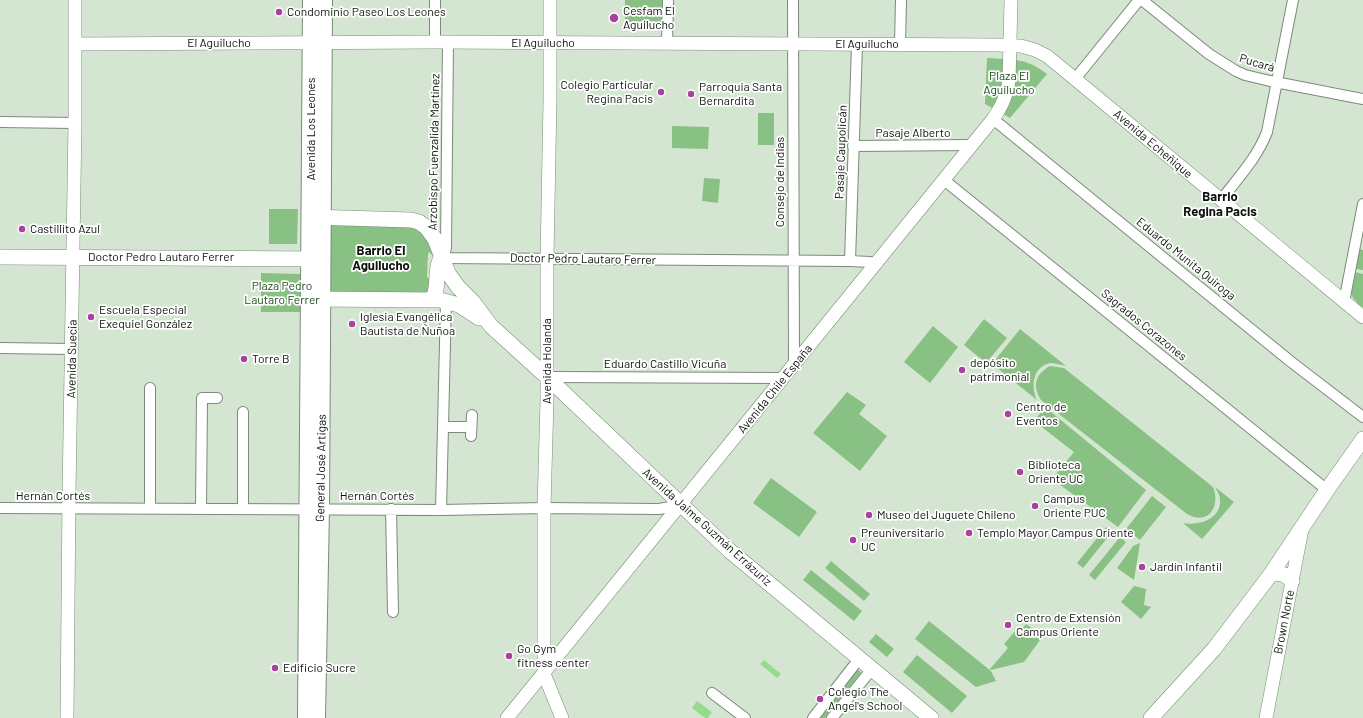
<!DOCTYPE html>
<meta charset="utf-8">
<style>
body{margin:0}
canvas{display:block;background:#d4e6d2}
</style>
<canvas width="1363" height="718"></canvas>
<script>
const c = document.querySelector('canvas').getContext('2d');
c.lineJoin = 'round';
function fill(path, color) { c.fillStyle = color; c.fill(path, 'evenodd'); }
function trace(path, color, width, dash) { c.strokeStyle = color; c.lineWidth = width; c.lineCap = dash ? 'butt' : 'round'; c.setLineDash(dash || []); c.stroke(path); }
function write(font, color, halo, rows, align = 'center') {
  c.font = font + ' Barlow,sans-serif'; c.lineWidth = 3.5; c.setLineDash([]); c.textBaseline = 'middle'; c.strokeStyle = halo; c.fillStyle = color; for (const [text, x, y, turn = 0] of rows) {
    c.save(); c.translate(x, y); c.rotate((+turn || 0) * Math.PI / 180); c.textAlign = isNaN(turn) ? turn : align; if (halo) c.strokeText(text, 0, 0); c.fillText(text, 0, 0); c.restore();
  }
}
fill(new Path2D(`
 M 625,0 L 662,0 L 662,29 L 625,28 Z
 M 987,58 C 1013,60 1025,57 1047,74 L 1010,118 L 985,104 Z
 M 758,113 L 774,113 L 774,145 L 758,145 Z
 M 672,126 L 709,127 L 708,149 L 672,148 Z
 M 704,178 L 720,179 L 718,203 L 702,201 Z
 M 269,209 L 298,209 L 297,244 L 269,244 Z
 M 330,224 L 408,225 L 427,234 L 435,258 L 429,252 L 428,254 L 427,277 L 433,281 L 431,293 L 330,295 Z
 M 1360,249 L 1363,250 L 1363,270 L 1356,269 Z
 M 1355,272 L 1363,274 L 1363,308 C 1346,294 1351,291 1355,272 Z
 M 261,273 L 303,274 L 303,312 L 261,312 Z
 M 984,319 L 1007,338 L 986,363 L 964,345 Z
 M 933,326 L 958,347 L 930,383 L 904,362 Z
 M 1020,329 L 1066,366 C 1061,365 1055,363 1050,363 C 1032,367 1031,387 1037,400 L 992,364 Z
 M 1050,366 L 1064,368 L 1213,487 C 1221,507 1208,526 1187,514 L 1041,400 C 1032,386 1035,374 1050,366 Z
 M 847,392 L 866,405 L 859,414 L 887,436 L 860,471 L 813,433 Z
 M 1045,407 L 1146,490 L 1118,527 L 1052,479 L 1074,452 L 1034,421 Z
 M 771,478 L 817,512 L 799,537 L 753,503 Z
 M 1215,487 L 1234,502 L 1202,539 L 1183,523 C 1199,526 1222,519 1220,499 C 1220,495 1217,491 1215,487 Z
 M 1152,496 L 1166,507 L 1140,540 L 1126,529 Z
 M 1106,527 L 1112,532 L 1083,568 L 1077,563 Z
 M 1120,537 L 1126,542 L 1095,580 L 1089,575 Z
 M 1140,543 L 1134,580 L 1117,568 L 1133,546 Z
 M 831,561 L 870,594 L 864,601 L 825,568 Z
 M 811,570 L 862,611 L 854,621 L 803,580 Z
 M 1134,586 L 1146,589 L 1144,605 L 1151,607 L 1141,619 L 1121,602 Z
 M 929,621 L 991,671 L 996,681 L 976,687 L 915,639 Z
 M 1026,624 L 1043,636 L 1024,662 L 991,670 L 990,669 L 1008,648 L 1004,644 L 1017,629 L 1020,632 Z
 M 876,634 L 894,649 L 887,657 L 869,642 Z
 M 917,655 L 967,696 L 952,713 L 903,672 Z
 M 857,670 L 860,671 L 861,673 L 825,718 L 819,718 Z`), '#89c083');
fill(new Path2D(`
 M 764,660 L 781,674 L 777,678 L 760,664 Z
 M 697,701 L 712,712 L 708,718 L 705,718 L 692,708 Z`), '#94db8d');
const minor = new Path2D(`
 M 793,0 L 794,365
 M 1142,0 L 1209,54 L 1236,71 L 1245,75 L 1270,81 L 1363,99
 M 435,42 L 435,0
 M 667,43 L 668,0
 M 900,44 L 901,0
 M 1075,79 L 1139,0
 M 993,119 L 1290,361 L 1363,417
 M 0,122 L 75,123
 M 853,146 L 972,145
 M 944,180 L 1327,490
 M 1221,200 C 1238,178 1257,158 1267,132 L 1293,0
 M 441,258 L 850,261 L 870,262 L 876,264
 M 441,258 L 445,253 L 446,247 L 448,42
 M 850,261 L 857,44
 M 1344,302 L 1363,204
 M 0,348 L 72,349
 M 547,377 L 784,378
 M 443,427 L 471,427
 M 471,436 L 472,415
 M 0,508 L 441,510 L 544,508 L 659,509 L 681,505
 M 150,509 L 150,388
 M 201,509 L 202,398 L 217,398
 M 243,509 L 243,412
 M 391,509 L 393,612
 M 441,510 L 446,301
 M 712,693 L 745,718
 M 813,718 L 859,659
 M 832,718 L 872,669`);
const tertiary = new Path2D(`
 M 550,0 L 550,100 L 547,259 L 547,400 L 544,508 L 544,674 L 562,718
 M 75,44 L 435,42 L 997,45 L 1021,46 L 1035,50 L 1047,56 L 1075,79 L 1363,317
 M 67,718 L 69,494 L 75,123 L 75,0
 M 507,718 L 993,119 C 1002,106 1006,97 1009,81 L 1011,0
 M 1266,718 L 1302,529`);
const secondary = new Path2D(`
 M 310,217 L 411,220 L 419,222 L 427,228 L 435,239 L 448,273 L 458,287 L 473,302 L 491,326 L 547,377 L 730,551 L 931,718
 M 0,257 L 321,259
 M 310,299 L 440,300 L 459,305 L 479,318
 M 432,300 C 440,288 434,272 440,260
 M 1271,574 C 1280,572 1286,574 1292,581
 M 1151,718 L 1214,649 L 1271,574 L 1327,490 L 1363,439`);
const primary = new Path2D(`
 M 306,718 L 311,0
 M 317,718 L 321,509 L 324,0`);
trace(minor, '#7b8b79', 12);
trace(tertiary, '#7b8b79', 14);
trace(secondary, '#7b8b79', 16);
trace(primary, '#7b8b79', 18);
trace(minor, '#fff', 10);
trace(tertiary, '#fff', 13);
trace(secondary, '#fff', 15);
trace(primary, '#fff', 16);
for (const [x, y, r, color] of [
 [279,12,4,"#aa40a0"],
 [614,18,5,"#aa40a0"],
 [661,92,4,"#aa40a0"],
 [691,94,4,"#aa40a0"],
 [22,229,4,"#aa40a0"],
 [91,317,4,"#aa40a0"],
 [352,324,4,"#aa40a0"],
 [244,359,4,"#aa40a0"],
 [962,370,4,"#aa40a0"],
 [1008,414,4,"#aa40a0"],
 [1020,472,4,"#aa40a0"],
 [1035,506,4,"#aa40a0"],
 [869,515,4,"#aa40a0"],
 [969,533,4,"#aa40a0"],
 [853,540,4,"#aa40a0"],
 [1142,567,4,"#aa40a0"],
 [1008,625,4,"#aa40a0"],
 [509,656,4,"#aa40a0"],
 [275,668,4,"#aa40a0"],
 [820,699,4,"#aa40a0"]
]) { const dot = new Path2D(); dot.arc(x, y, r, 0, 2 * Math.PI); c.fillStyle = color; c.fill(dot); trace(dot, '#fff', 1.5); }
write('12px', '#0d130c', '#fff', [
 ["Cesfam El",623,11],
 ["Aguilucho",623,25],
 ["Condominio Paseo Los Leones",287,12],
 ["Colegio Particular",653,85,"right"],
 ["Regina Pacis",653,99,"right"],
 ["Parroquia Santa",699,87],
 ["Bernardita",699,101],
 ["Castillito Azul",30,229],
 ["Escuela Especial",99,310],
 ["Exequiel González",99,324],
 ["Iglesia Evangélica",360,317],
 ["Bautista de Ñuñoa",360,331],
 ["Torre B",252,359],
 ["depósito",970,363],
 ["patrimonial",970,377],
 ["Centro de",1016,407],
 ["Eventos",1016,421],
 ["Biblioteca",1028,465],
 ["Oriente UC",1028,479],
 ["Campus",1043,499],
 ["Oriente PUC",1043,513],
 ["Museo del Juguete Chileno",877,515],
 ["Preuniversitario",861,533],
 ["UC",861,547],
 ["Templo Mayor Campus Oriente",977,533],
 ["Jardín Infantil",1150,567],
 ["Centro de Extensión",1016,618],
 ["Campus Oriente",1016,632],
 ["Go Gym",517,649],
 ["fitness center",517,663],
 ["Edificio Sucre",283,668],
 ["Colegio The",828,692],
 ["Angel's School",828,706]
], 'left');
write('12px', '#0d130c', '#fff', [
 ["El Aguilucho",219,43],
 ["El Aguilucho",543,43],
 ["El Aguilucho",867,44],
 ["Pucará",1257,63,17],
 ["Avenida Los Leones",311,129,-90],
 ["Pasaje Alberto",913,133],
 ["Avenida Echeñique",1153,144,40],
 ["Arzobispo Fuenzalida Martínez",434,152,-89],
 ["Pasaje Caupolicán",841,152,-88],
 ["Consejo de Indias",780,182,-90],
 ["Doctor Pedro Lautaro Ferrer",161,257],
 ["Doctor Pedro Lautaro Ferrer",583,259,1],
 ["Eduardo Munita Quiroga",1186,259,39],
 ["Sagrados Corazones",1144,325,39],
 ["Avenida Suecia",72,359,-89],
 ["Avenida Holanda",547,361,-90],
 ["Eduardo Castillo Vicuña",665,364],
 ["Avenida Chile España",775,389,-51],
 ["General José Artigas",321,468,-89],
 ["Hernán Cortés",53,496],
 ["Hernán Cortés",377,496],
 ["Avenida Jaime Guzmán Errázuriz",707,527,42],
 ["Brown Norte",1284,622,-79]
]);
write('12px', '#194916', '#fff', [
 ["Plaza El",1009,76],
 ["Aguilucho",1009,90],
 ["Plaza Pedro",282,286],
 ["Lautaro Ferrer",282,300]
]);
write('bold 13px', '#0d130c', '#fff', [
 ["Barrio",1220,197],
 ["Regina Pacis",1220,212],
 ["Barrio El",381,251],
 ["Aguilucho",381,266]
]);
</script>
